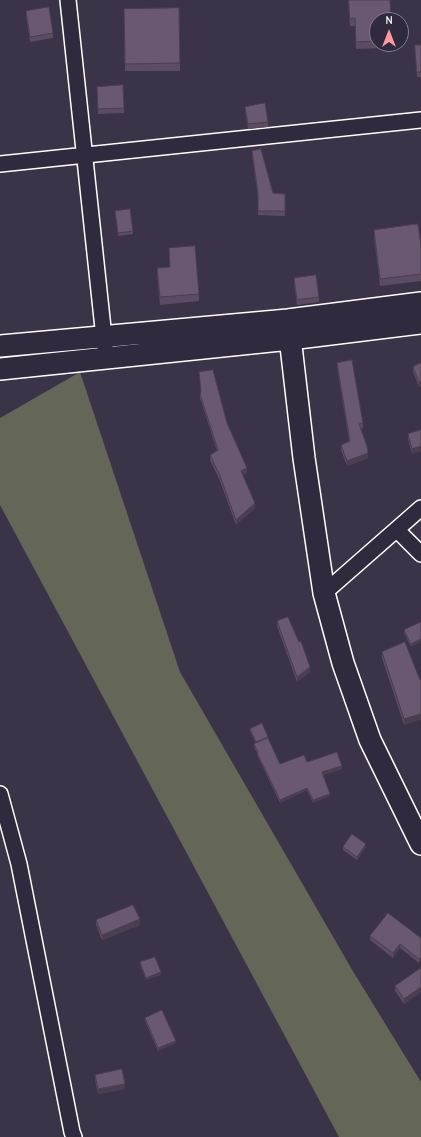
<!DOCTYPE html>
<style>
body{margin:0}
#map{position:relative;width:421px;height:1137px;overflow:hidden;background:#3b3347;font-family:"Comic Neue",sans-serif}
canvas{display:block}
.north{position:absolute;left:369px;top:12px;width:40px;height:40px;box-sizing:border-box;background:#2f2a3d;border:1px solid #827f8b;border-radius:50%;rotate:0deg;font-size:11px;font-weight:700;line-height:16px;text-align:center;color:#fff}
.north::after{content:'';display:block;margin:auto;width:14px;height:18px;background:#ff9aa2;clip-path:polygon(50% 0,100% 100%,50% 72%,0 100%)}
</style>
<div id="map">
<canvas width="421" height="1137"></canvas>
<div class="north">N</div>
</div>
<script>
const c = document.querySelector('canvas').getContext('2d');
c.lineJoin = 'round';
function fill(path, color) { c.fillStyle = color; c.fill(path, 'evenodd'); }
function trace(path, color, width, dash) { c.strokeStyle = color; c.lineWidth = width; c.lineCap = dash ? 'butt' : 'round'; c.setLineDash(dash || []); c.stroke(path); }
fill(new Path2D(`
 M 80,372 L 180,672 L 354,973 L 421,1082 L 421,1137 L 339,1137 L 0,505 L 0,418 Z`), '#646658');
const street = new Path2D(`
 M 68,0 L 105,347
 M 0,164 L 421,120
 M 397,530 L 421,554
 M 324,593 L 421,508
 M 0,794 L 19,864 L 72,1132 L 74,1137`);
const secondary = new Path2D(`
 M 288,320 L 304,458 L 324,593 L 343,663 L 370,740 L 421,844
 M 0,346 L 288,320 L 421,303
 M 0,369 L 290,339 L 421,323`);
trace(street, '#fff', 18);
trace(secondary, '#fff', 24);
trace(street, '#2f2a3d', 15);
trace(secondary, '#2f2a3d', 21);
fill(new Path2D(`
 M 348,0 L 390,0 L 377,20 L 377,44 L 387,44 L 387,48 L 356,49 L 355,26 L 350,26 Z
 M 124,9 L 180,63 L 180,71 L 125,71 Z
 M 26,11 L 53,33 L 53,38 L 30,42 L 26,16 Z
 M 421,45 L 421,77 L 417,77 L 415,50 Z
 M 97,87 L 124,108 L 124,113 L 98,114 Z
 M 245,107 L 268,122 L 268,127 L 248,129 L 245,112 Z
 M 252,151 L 273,193 L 285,194 L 285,216 L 258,215 L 258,198 L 252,155 Z
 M 115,211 L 133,231 L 133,234 L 118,236 Z
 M 374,230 L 421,246 L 421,281 L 380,286 L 374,237 Z
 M 169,248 L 199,294 L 199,301 L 160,305 L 157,276 L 157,268 L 170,267 Z
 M 294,278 L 319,297 L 319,302 L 297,305 L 294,283 Z
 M 337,363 L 363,423 L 363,428 L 361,429 L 368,458 L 347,466 L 341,450 L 341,445 L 349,441 L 337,368 Z
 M 421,363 L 421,386 L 419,387 L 413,372 L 413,367 Z
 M 199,372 L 227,423 L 247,473 L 242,475 L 255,508 L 236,525 L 220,481 L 210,460 L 210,455 L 217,451 L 200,398 L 200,394 L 201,393 Z
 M 421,430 L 421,451 L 412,454 L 408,439 L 408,434 Z
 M 277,621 L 310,672 L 297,682 L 277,626 Z
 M 421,622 L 411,647 L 404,633 L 404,630 Z
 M 405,642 L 404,725 L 382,658 L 382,652 Z
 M 250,729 L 268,739 L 280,764 L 307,762 L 342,769 L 323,775 L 330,796 L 313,803 L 307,790 L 280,803 L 257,755 L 257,753 L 254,747 L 254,744 L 256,744 L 250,731 Z
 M 343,847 L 366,847 L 357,860 L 343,850 Z
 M 96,920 L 140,925 L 102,940 L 96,925 Z
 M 370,936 L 421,938 L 419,963 L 400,948 L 393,958 L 370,940 Z
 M 140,962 L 161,975 L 146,980 L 140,964 Z
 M 421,968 L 421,992 L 404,1004 L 395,991 L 395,986 Z
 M 145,1018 L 176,1043 L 158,1051 L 145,1021 Z
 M 95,1075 L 125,1089 L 98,1094 L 95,1080 Z`), '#5b4c61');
fill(new Path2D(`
 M 421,381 L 421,386 L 419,387 L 419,382 Z
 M 421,446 L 421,451 L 412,454 L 412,449 Z
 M 368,453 L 368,458 L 347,466 L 347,461 Z
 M 247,468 L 247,473 L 241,475 L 241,471 Z
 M 255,503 L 255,508 L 236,525 L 236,520 Z
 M 421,639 L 421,642 L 411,647 L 411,644 Z
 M 310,667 L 310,672 L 297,682 L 297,677 Z
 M 421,714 L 421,720 L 404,725 L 404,719 Z
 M 268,737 L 268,739 L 256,745 L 256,742 Z
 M 342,766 L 342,769 L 322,775 L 322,772 Z
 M 307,788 L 307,790 L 280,803 L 280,800 Z
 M 330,794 L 330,796 L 313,803 L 313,800 Z
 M 366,844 L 366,847 L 357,860 L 357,857 Z
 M 140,919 L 140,925 L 102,940 L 102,935 Z
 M 400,944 L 400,948 L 393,958 L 393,953 Z
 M 421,957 L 421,961 L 419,963 L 419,959 Z
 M 161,972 L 161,975 L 146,980 L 146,978 Z
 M 421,987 L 421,992 L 404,1004 L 404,999 Z
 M 176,1041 L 176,1043 L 158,1051 L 158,1048 Z
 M 125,1084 L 125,1089 L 98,1094 L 98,1089 Z`), '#4a3e4f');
const building = new Path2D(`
 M 349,0 L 390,0 L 391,20 L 377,20 L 377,41 L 356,42 L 355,18 L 350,19 Z
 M 49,7 L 53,33 L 30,37 L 26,11 Z
 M 179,8 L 180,63 L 125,64 L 124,9 Z
 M 415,45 L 421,45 L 421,72 L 417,72 Z
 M 123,85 L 124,108 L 98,109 L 97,87 Z
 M 265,103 L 268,122 L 248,124 L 245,107 Z
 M 261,149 L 273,193 L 285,194 L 285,211 L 258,211 L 258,193 L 252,151 Z
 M 130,209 L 133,231 L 118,233 L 115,211 Z
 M 418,224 L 421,246 L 421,274 L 380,279 L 374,230 Z
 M 195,246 L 199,294 L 160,297 L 157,268 L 170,267 L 169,248 Z
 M 316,275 L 319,297 L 297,300 L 294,278 Z
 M 352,360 L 363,423 L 359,424 L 367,446 L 368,453 L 347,461 L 341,445 L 350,441 L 337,363 Z
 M 421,363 L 421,381 L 419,382 L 413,367 Z
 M 213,370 L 227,423 L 247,468 L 241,471 L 255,503 L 236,520 L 220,476 L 210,455 L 218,450 L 200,394 L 201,392 L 199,372 Z
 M 421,430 L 421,446 L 412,449 L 408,434 Z
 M 288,617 L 299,642 L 301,641 L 310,667 L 297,677 L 277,621 Z
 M 421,622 L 421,639 L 411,644 L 404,630 Z
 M 405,642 L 420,680 L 421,679 L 421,714 L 404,719 L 382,652 Z
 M 262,723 L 268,737 L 256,742 L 250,729 Z
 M 268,738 L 280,764 L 304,755 L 307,762 L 337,752 L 342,766 L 322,772 L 330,794 L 313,800 L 307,788 L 280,800 L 257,753 L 258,752 L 254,744 Z
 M 352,834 L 366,844 L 357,857 L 343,847 Z
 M 133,905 L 140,919 L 102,935 L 96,920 Z
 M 388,913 L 421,938 L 421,957 L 419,959 L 400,944 L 393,953 L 370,936 Z
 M 155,957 L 161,972 L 146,978 L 140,962 Z
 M 421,968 L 421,987 L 404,999 L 395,986 Z
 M 162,1010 L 176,1041 L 158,1048 L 145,1018 Z
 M 122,1069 L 125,1084 L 98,1089 L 95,1075 Z`);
fill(building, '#6a5871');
trace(building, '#4a3e4f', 1);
</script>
